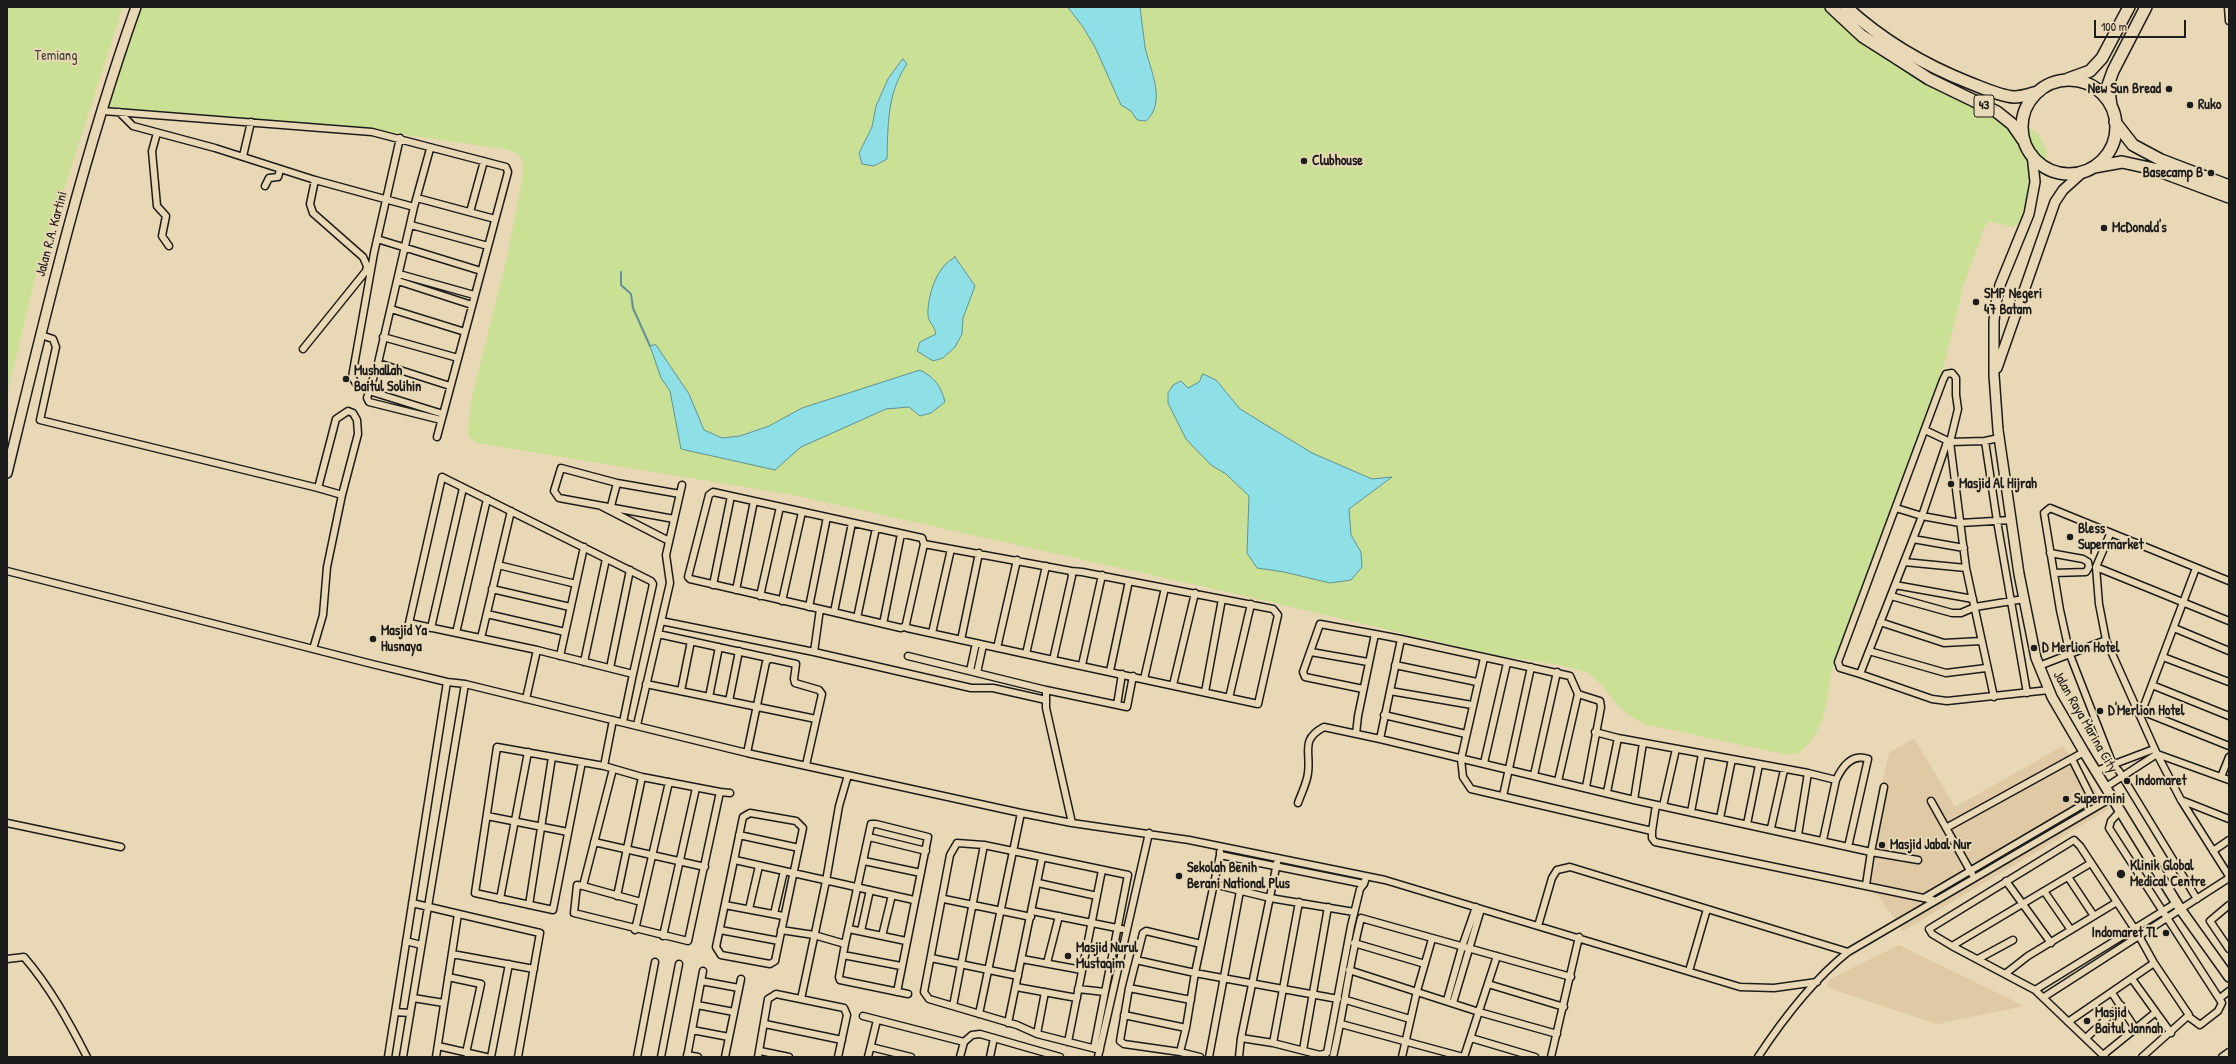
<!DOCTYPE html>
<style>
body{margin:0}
#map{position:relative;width:2236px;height:1064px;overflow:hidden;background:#e9d8b5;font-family:"Patrick Hand",sans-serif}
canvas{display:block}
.frame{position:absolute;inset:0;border:8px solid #1c1c1c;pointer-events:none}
.scale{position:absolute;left:2094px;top:20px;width:92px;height:18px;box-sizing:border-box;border:2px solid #1c1c1c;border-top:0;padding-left:5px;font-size:12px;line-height:14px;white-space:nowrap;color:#1c1c1c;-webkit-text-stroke:3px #e9d8b5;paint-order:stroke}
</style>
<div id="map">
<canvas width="2236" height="1064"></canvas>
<div class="frame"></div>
<div class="scale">100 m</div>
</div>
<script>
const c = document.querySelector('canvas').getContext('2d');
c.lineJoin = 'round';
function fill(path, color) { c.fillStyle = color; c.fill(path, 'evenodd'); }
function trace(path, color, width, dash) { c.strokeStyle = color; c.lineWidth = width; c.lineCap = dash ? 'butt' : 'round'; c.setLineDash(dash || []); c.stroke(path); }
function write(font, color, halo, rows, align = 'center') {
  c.font = font + ' "Patrick Hand",sans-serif'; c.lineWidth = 4; c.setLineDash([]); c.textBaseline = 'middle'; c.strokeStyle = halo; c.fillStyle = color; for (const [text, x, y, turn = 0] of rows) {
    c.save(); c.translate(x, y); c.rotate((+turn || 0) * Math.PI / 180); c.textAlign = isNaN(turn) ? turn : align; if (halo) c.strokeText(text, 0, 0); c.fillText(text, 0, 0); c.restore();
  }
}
fill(new Path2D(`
 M 1914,738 L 1955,807 L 2063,746 L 2109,809 L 1903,931 L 1862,873 L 1889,753 Z
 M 1899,945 L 2024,1006 L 1937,1024 L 1826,987 L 1830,979 Z`), '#e0c9a5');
fill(new Path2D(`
 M 7,7 L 123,7 L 34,281 L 7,396 Z
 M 139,7 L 1835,7 L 1857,27 L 1983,109 L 2030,128 L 2040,136 L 2047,152 L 2045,164 L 2037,186 L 2018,224 L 2012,227 L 1989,221 L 1986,223 L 1963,287 L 1944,365 L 1831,672 C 1826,706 1826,732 1797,754 L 1783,754 L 1644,724 L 1627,714 L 1614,701 L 1604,687 L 1589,673 L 1560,665 L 1494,655 L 1254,598 L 793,495 L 477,443 L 472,440 L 468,434 L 471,401 L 507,257 L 522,181 L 523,164 L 521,158 L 516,153 L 504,149 L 365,129 L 107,107 Z`), '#c9e095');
const water = new Path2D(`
 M 1068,7 L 1140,7 C 1142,20 1143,34 1145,47 C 1150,70 1167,102 1146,121 L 1137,120 L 1131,111 L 1121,105 L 1095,47 L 1083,27 Z
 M 903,59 L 907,64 C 887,93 888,125 887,159 L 874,166 L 862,164 L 859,153 L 872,127 L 876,106 L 888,79 Z
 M 955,257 L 975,286 L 963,318 L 962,334 L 955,347 L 943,358 L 933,361 L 917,351 L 920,342 L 936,334 C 935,326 928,322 928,315 C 927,300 934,278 943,267 C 946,263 951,260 955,257 Z
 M 656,345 L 689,394 L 704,430 L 722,438 L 740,436 L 769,426 L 802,408 L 920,370 C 935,378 941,386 945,402 L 931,413 L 920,416 L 909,407 L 886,409 L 801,447 L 775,470 L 681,449 L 670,391 L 661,378 L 650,346 Z
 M 1203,374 L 1216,380 L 1240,409 L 1312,453 L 1372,479 L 1392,477 L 1349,509 L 1351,535 L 1361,552 L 1362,567 L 1351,580 L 1330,583 L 1284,572 L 1257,568 L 1247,553 L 1249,496 L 1226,474 L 1211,465 L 1186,439 L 1168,403 L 1168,393 L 1173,385 L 1181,381 L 1188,388 L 1199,382 Z`);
fill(water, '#8fe0e6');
trace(water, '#619295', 1);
trace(new Path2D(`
 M 621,272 L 621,285 L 631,294 L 633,308 L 650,346`), '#619295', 2);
const minor = new Path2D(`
 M 2228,7 L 2229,21
 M 103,111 L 372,132 L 506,167 L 508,172 L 437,437
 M 119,112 L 133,126 L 215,148 L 315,180 L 414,207
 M 157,133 L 152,151 L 157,206 L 166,216 L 162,236 L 169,246
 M 400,138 L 374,253 L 352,377 L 357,385 L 369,391 L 443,414
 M 430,149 L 414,207 L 378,363 L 367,398 L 369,402 L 441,420
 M 243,156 L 251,122
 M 265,186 L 269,178 L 278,177 L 280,170
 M 417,198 L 495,219
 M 470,212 L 484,161
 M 411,225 L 488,246
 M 377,239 L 481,271
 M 399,274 L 474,295
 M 398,281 L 472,305
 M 391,309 L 465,332
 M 41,335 L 53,339 L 56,347 L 40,420 L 318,488
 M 383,337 L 458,358
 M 303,349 L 366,271 L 367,266 L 363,257 L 313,213 L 310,204 L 315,180
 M 378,363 L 450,386
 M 1925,430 L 1950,442 L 1985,441 L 1999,438
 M 1985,441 L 1997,521 L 2027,693
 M 1947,442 L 1922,516 L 1860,674 L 1932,699 L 1947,701 L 2049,690
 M 601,506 L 669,541
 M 611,506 L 617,483
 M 1896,508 L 1922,516 L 1960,523 L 2011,520
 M 674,519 L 559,498 L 554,491 L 561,468 L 617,483 L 680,494
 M 2110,534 L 2096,567 L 2099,604 L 2106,640 L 2157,754 L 2181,800 L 2229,876
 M 1913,539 L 1964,548
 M 924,544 L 1071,571 L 1072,576 L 1053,660 L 907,628 L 906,624 Z
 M 2050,553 L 2083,559 L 2088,562 L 2089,567 L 2086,572 L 2054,573
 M 1904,562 L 1966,568
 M 498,565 L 576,584
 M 2096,567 L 2229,621
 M 7,571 L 372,664 L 447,682 L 465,684 L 747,753 L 1021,813 L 1072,823 L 1189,840 L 1385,880 L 1740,987 L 1774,988 L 1817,982
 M 713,585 L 731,496
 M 1895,585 L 1973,599
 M 492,589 L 570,607
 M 736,590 L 754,501
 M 760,596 L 780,507
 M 1891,596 L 1952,613 L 1961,613 L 1975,607 L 2024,599
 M 782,601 L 802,512
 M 809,607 L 827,517
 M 820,609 L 901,628 L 906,626
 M 834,612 L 852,523
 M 487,614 L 565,632
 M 857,618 L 876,528
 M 661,621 L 814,652 L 820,609 L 690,579 L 688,577 L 709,495 L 713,492 L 922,538 L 924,544
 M 1880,622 L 1944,643 L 1981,641
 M 883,624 L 901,534
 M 431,628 L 463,488
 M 2174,628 L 2229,651
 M 456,633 L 487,499
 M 932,633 L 951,549
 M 658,634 L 796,664 L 794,679 L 795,683 L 819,690 L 822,694 L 806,765
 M 1375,634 L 1401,639
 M 481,638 L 511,511
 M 961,640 L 979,553
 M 997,648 L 1017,560
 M 313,649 L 323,615 L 327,567 L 342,495 L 358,434 L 357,420 L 353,413 L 348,411 L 336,419 L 318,488 L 342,495
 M 1869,651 L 1946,673 L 1986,668
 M 814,652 L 971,688 L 993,688 L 1046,700
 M 1311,652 L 1368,662
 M 1026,654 L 1046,566
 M 560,656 L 584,547
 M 908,656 L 1046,690 L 1046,708 L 1072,823
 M 2163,657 L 2229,682
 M 1484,658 L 1461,759 L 1463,777 L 1471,789 L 1652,831 L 1652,838 L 1655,842 L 1933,900
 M 1053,660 L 1258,704 L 1278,615 L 1273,609 L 1082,572 L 1071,571
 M 584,662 L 606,559
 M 1082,665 L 1102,575
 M 1395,665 L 1477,682
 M 2039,666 L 2106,640
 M 610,668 L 630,570
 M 970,671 L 976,643
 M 1110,671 L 1129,581
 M 977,673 L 983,645
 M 1860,674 L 1840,668 L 1838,662 L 1943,380 L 1946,374 L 1952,373 L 1956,378 L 1956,395 L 1958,409 L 1950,442 L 1966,568 L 1994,697
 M 1144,679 L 1165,588
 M 646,684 L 816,719
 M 1173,685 L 1195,593
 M 2152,685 L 2229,716
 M 1046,690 L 1127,707 L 1133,676
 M 681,691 L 691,641
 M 1390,691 L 1472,705
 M 1205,692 L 1222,599
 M 709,697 L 719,647
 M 1229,698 L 1251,604
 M 526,699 L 537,650 L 409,623 L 442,477 L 651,581 L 653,584 L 633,674 L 537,650
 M 729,701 L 739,651
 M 1117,705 L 1122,674
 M 2139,710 L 2229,746
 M 2142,711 L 2196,568
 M 1384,715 L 1466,734
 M 623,722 L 633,674
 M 637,725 L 670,583 L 666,555 L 682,485
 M 1595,732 L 1618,738 L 1808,773 L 1836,780 C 1842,767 1852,753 1868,759 L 1848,847
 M 1356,734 L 1358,716 L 1375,634 L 1320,624 L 1303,672 L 1305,677 L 1363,689
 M 747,753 L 766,662 L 770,658
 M 582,762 L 553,910 L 475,893 L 497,747 L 604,766 L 642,777 L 720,792
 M 1484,763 L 1507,663
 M 604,766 L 613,720
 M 613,769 L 583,886 L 577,885 L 574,913 L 688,941 L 720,792 L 730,793
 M 2096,771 L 2154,749
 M 1534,775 L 1557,672
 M 2221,777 L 2229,757
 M 1558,781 L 1578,694
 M 1586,787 L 1601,707 L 1600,701 L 1578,694 L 1570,676 L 1401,639 L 1380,739 L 1634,800 L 1871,852 L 1866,885
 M 1884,787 L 1871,852 L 1918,860
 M 2106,787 L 2157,754 L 2229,780
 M 1607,792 L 1618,738
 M 1503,796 L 1531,667
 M 1634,800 L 1643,743
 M 2181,800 L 2229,819
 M 1931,801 L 1972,874
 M 1298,803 C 1301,794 1307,783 1308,773 C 1311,751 1300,740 1324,727 L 1380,739
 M 1663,806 L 1676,749
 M 2121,810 L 2111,821 L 2109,828 L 2222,1003 L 2218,1011 L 2200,1025 L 2189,1017
 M 1691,812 L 1702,754
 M 750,813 L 796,821 L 803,828 L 775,961 L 770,964 L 721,955 L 716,947 L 743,817 Z
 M 487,816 L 568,832
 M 1720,818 L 1732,759
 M 7,823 L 121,847
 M 1747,824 L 1759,765
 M 1771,828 L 1784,770
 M 1946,828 L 2084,752
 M 1652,831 L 1656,805
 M 739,835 L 799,848
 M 1798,835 L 1808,773
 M 869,837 L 926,851
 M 1823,840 L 1836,780
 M 594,842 L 705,867
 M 2213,851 L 2229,840
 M 1220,852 L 1220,855 L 1364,884
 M 735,860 L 914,900
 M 864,861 L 921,873
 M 2068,877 L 2094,916
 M 2006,881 L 2051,943
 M 1038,883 L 1097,896
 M 1213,884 L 1270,898 L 1354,912
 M 583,886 L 641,902
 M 2044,891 L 2071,930
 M 617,896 L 642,777
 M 1924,898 L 2089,801 L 2090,795 L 2072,759
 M 500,899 L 528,752
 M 944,899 L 1031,917
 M 2197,899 L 2119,771 L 2113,765 L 2070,655 L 2060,610 L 2044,513 L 2050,508 L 2229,581
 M 412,903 L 540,933 L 518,1057
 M 529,905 L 552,757
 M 725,905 L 783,916
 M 2229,905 L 2210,921 L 2229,949
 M 749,909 L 759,866
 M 1032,911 L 1122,929
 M 774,914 L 784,871
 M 1538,926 L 1552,878 L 1557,870 L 1570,867 L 1848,952
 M 849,929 L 906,941
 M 635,930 L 669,782
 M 720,930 L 779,941
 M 781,930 L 814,935 L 845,944 L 839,977 L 840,980 L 908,994
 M 861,931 L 870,890
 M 663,936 L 696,788
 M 882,936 L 892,895
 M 2139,936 L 2154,963 L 2189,1015 L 2142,1057
 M 406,941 L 421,945
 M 1354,943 L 1425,964
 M 845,944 L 871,824 L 876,824 L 928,837 L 897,992
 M 1952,946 L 2091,863
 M 452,954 L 534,969
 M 843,955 L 901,966
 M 931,958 L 1018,976
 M 7,959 L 24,957 C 50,987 69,1022 87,1057
 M 1022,959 L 1082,970
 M 1978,959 L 2013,940
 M 1136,960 L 1195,973 L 1338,999
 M 1047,963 L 1059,916
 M 1349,970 L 1479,1012 L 1557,1034
 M 1689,971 L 1707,909
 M 2005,974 L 2028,956 L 2117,902
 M 448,977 L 481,984 L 466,1053
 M 2132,979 L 2171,1033
 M 701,981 L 739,988
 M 1488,984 L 1564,1007
 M 1016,987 L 1077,998
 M 1129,988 L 1191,1000
 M 1078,989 L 1105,992
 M 2035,990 L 2176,903
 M 2112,993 L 2135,1028
 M 2044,997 L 2229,878
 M 413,998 L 444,1003
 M 2220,998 L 2229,991
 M 801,999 L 826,881 L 839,806 L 848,775
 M 1346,1000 L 1410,1019
 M 1447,1000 L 1462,947 L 1476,907
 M 1453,1003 L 1481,909
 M 697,1005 L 734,1012
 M 953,1006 L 984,845
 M 395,1012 L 410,1013
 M 979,1014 L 1021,813
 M 1124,1015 L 1186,1028 L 1195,973 L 1220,855
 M 863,1016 L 964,1042 L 972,1035 L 980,1034 L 1060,1057
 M 2068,1022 L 2154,963
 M 1008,1023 L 1042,858
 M 765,1024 L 842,1040
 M 1341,1024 L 1463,1057
 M 692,1030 L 729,1037
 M 1037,1034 L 1045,992
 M 1241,1038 L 1278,858
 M 1471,1038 L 1535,1057
 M 2086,1038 L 2121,1005
 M 1068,1042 L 1102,870
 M 1273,1043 L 1299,902
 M 438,1046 L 486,1057
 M 871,1047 L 911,1057
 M 1094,1048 L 1128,875 L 984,845 L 957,843 L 950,855 L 924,992 L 929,999 L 1017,1025 L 1037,1034 L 1100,1050
 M 1181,1048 L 1186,1028
 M 1303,1050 L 1328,907
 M 760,1051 L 789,1057
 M 687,1055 L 698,1057
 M 2103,1055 L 2156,1012
 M 388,1057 L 447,682
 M 403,1057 L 465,684
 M 436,1057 L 458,914
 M 491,1057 L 509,964
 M 637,1057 L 655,962
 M 661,1057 L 679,964
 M 687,1057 L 703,971
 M 725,1057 L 741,979
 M 758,1057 L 768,999 L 776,994 L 844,1008 L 847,1015 L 838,1057
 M 868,1057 L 877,1020
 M 960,1057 L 964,1042
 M 990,1057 L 994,1038
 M 1098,1057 L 1149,833
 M 1200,1057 L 1180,1052 L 1124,1044 L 1120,1041 L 1129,988 L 1143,933 L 1146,931 L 1201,944
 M 1209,1057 L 1240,891
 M 1239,1057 L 1241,1038 L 1273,1043 L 1320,1055 L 1327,1053 L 1351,926 L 1360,889 L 1364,884 L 1366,877
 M 1333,1057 C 1344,1011 1349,964 1361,918 L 1571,977
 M 1402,1057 L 1417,991 L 1432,939
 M 1464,1057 L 1497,956
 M 1551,1057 L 1579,937
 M 1758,1057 C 1783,1019 1813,980 1848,952 L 2113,797
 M 2105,1057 L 2035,990 L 1952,946 L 1932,934 L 1929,929 L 2074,840 L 2080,846 L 2134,928
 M 2222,1057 L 2229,1052`);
const secondary = new Path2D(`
 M 2032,154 L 2035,182 L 2029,214 L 2000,285 L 1996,303 L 1994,321 L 1994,375 L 1998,430 L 2019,574 L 2036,658 L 2052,697 L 2084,752 L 2181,910 L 2229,977
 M 1997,368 L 2055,202 L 2063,190 L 2084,171
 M 7,473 C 45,316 82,159 136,7`);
const trunk = new Path2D(`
 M 1831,7 L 1862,36 L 1895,57 L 1929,79 L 1997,112 L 2012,124 L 2023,140
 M 1846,7 C 1883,41 1924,65 1970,83 C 1983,88 2000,96 2014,97 C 2021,97 2030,94 2037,92
 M 2068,79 L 2090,71 L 2102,58 L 2129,7
 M2022 127a47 47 0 1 1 94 0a47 47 0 1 1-94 0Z
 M 2111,105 L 2108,85 L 2113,71 L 2146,7
 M 2115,122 L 2133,145 L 2161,160 L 2229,186
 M 2094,167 L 2122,162 L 2154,169 L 2229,197`);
trace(minor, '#1c1c1c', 9);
trace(secondary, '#1c1c1c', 12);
trace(trunk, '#1c1c1c', 14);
trace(minor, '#e9d8b5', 6);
trace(secondary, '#e9d8b5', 9);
trace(trunk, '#e9d8b5', 11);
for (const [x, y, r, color] of [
 [2169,89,4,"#1c1c1c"],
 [2190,105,4,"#1c1c1c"],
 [1304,161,4,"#1c1c1c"],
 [2211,173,4,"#1c1c1c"],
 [2104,228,4,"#1c1c1c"],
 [1976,302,4,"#1c1c1c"],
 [346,379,4,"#1c1c1c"],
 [1951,484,4,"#1c1c1c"],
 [2070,537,4,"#1c1c1c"],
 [373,639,4,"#1c1c1c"],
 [2034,648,4,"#1c1c1c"],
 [2100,711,4,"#1c1c1c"],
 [2127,781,4,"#1c1c1c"],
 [2066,799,4,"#1c1c1c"],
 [1882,845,4,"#1c1c1c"],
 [2121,874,5,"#1c1c1c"],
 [1179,876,4,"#1c1c1c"],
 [2166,933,4,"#1c1c1c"],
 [1068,956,4,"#1c1c1c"],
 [2087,1021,4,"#1c1c1c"]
]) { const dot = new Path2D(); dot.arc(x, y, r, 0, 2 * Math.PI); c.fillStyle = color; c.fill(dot); trace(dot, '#e9d8b5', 1.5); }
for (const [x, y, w] of [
 [1984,106,20]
]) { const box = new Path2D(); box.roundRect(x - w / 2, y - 11, w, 22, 3); c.fillStyle = '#e9d8b5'; c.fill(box); trace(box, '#1c1c1c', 1); }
write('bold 13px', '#1c1c1c', null, [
 ["43",1984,106]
]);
write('14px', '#3f4334', '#e9d8b5', [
 ["Temiang",56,56]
]);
write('bold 14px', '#1c1c1c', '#e9d8b5', [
 ["New Sun Bread",2161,89,"right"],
 ["Ruko",2198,105],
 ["Clubhouse",1312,161],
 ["Basecamp B",2203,173,"right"],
 ["McDonald's",2112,228],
 ["SMP Negeri",1984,294],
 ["47 Batam",1984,310],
 ["Mushallah",354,371],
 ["Baitul Solihin",354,387],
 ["Masjid Al Hijrah",1959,484],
 ["Bless",2078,529],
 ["Supermarket",2078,545],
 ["Masjid Ya",381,631],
 ["Husnaya",381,647],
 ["D Merlion Hotel",2042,648],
 ["D'Merlion Hotel",2108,711],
 ["Indomaret",2135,781],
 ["Supermini",2074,799],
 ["Masjid Jabal Nur",1890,845],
 ["Klinik Global",2130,866],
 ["Medical Centre",2130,882],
 ["Sekolah Benih",1187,868],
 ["Berani National Plus",1187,884],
 ["Indomaret TL",2158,933,"right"],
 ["Masjid Nurul",1076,948],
 ["Mustaqim",1076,964],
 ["Masjid",2095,1013],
 ["Baitul Jannah",2095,1029]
], 'left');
write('14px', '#1c1c1c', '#e9d8b5', [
 ["Jalan R.A. Kartini",52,234,-75],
 ["Jalan Raya Marina City",2085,722,60]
]);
</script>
